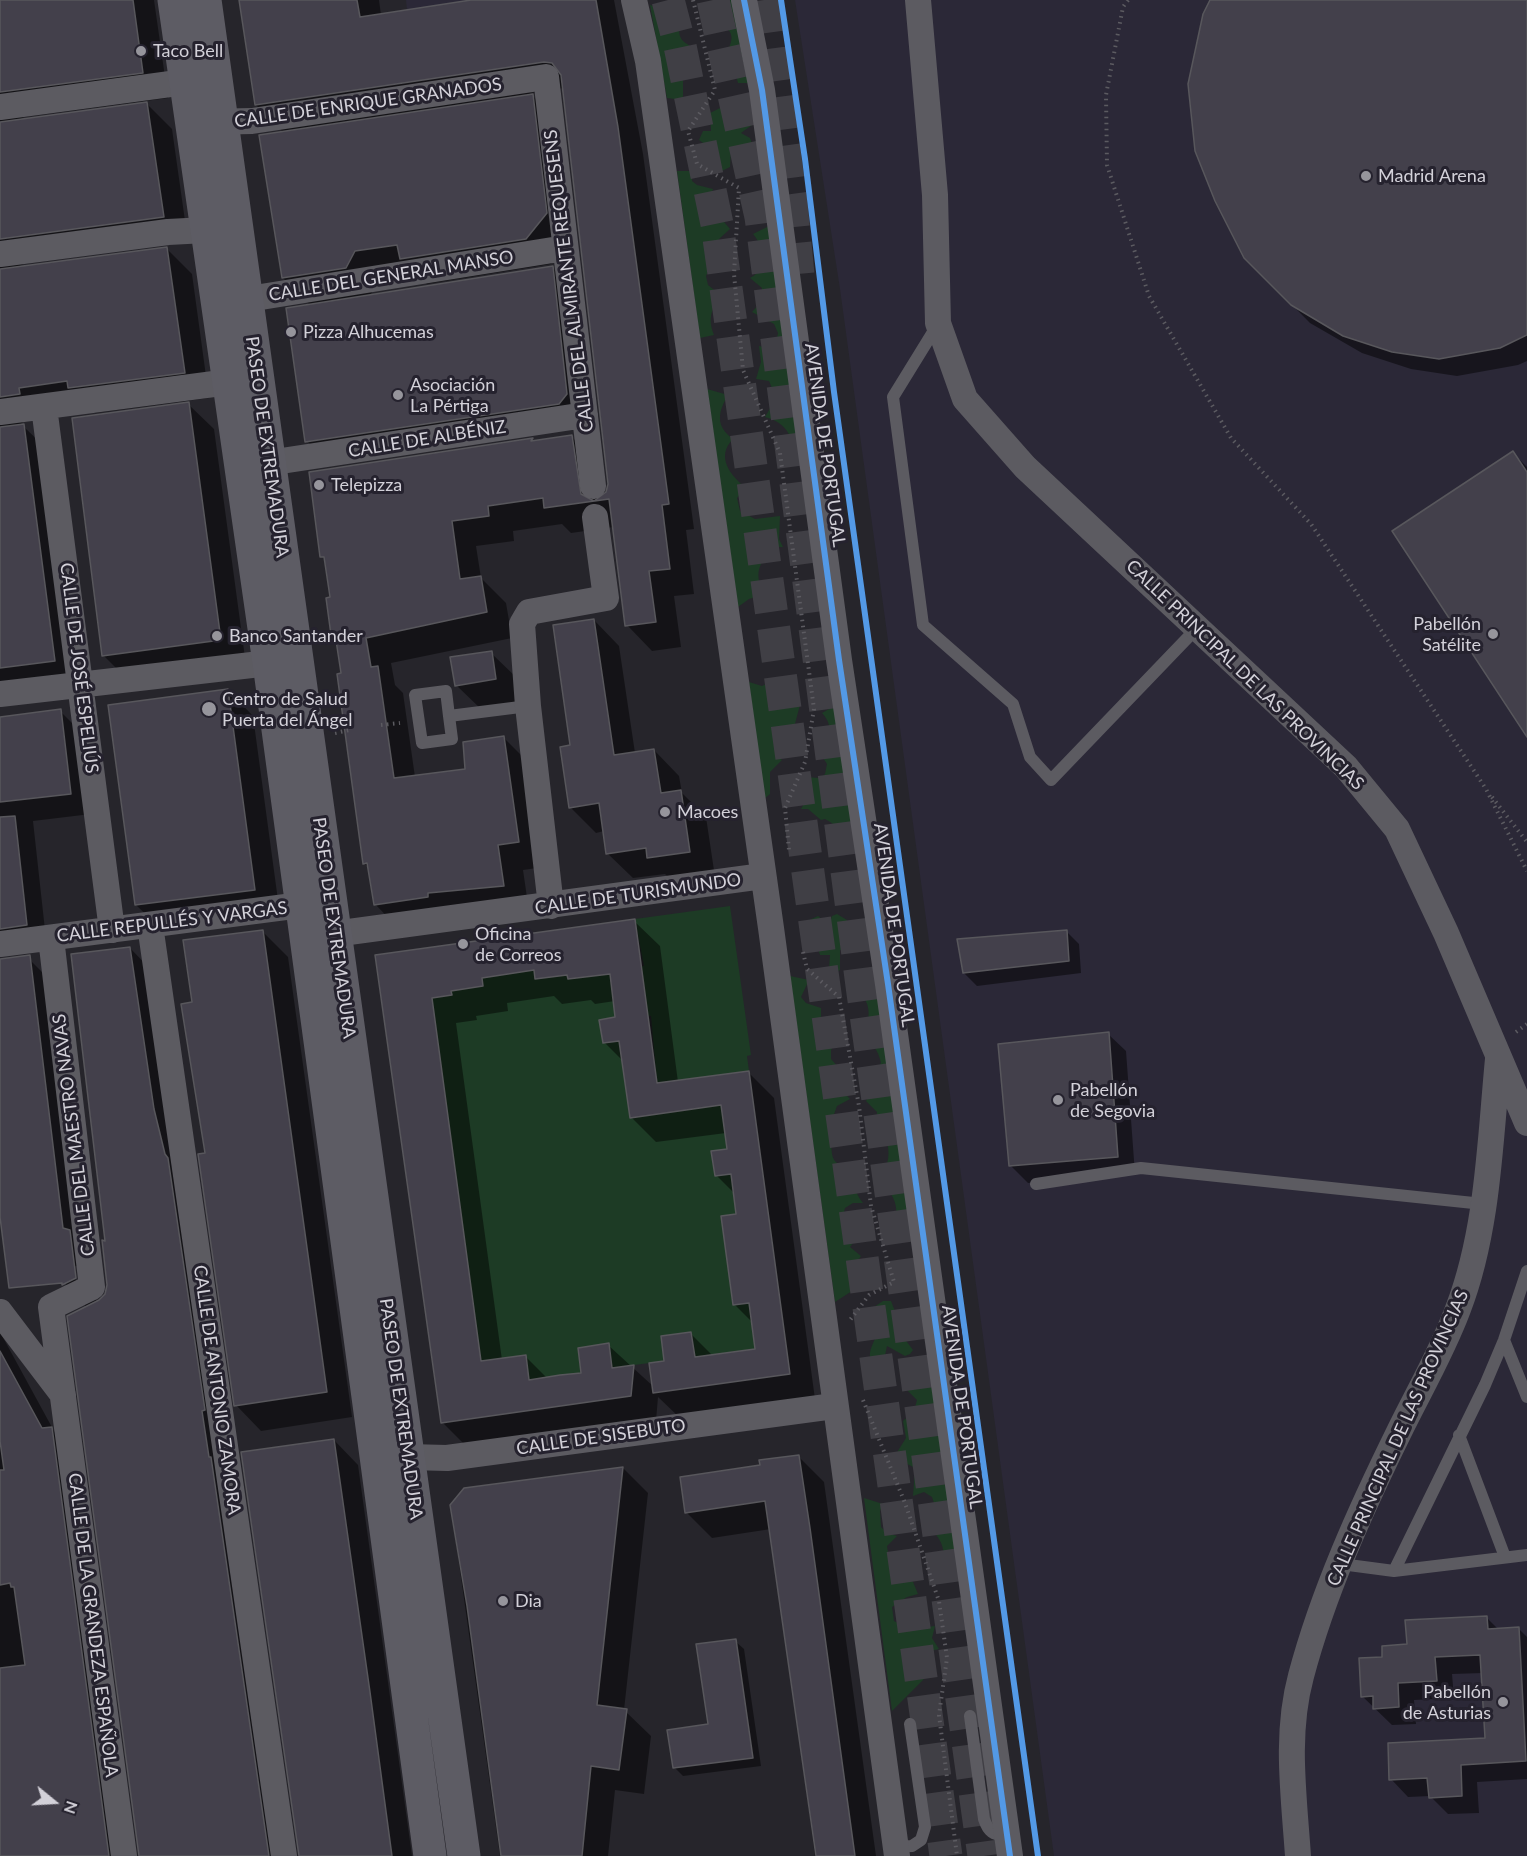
<!DOCTYPE html>
<meta charset="utf-8">
<style>
body{margin:0}
#map{position:relative;width:1527px;height:1856px;overflow:hidden;background:#26252b;font-family:Lato,sans-serif}
canvas{display:block}
.north{position:absolute;left:24px;top:1772px;width:60px;height:60px;-webkit-text-stroke:4px #25222e;paint-order:stroke;rotate:108deg;font-size:16px;font-weight:700;line-height:24px;text-align:center;color:#d3d1d9}
.north::after{content:'';display:block;margin:auto;width:21px;height:27px;background:#d3d1d9;clip-path:polygon(50% 0,100% 100%,50% 72%,0 100%)}
</style>
<div id="map">
<canvas width="1527" height="1856"></canvas>
<div class="north">N</div>
</div>
<script>
const c = document.querySelector('canvas').getContext('2d');
c.lineJoin = 'round';
function fill(path, color) { c.fillStyle = color; c.fill(path, 'evenodd'); }
function trace(path, color, width, dash) { c.strokeStyle = color; c.lineWidth = width; c.lineCap = dash ? 'butt' : 'round'; c.setLineDash(dash || []); c.stroke(path); }
function write(font, color, halo, rows, align = 'center') {
  c.font = font + ' Lato,sans-serif'; c.lineWidth = 6; c.setLineDash([]); c.textBaseline = 'middle'; c.strokeStyle = halo; c.fillStyle = color; for (const [text, x, y, turn = 0] of rows) {
    c.save(); c.translate(x, y); c.rotate((+turn || 0) * Math.PI / 180); c.textAlign = isNaN(turn) ? turn : align; if (halo) c.strokeText(text, 0, 0); c.fillText(text, 0, 0); c.restore();
  }
}
fill(new Path2D(`
 M 406,0 L 471,0 L 407,10 Z
 M 795,0 L 1527,0 L 1527,1856 L 1054,1856 L 840,289 Z`), '#2b2837');
fill(new Path2D(`
 M 727,0 L 736,0 L 751,83 L 738,83 L 732,63 L 723,58 C 732,45 738,30 719,25 L 722,14 L 715,5 Z
 M 674,3 L 677,14 L 687,22 L 680,26 C 677,39 684,43 695,48 L 694,59 L 698,68 L 683,80 L 683,100 L 667,98 L 650,5 L 662,9 Z
 M 722,107 L 731,113 L 739,109 L 747,113 L 752,118 L 752,125 L 741,133 L 750,138 L 754,148 L 749,153 L 731,148 L 730,167 L 722,171 L 715,162 L 717,146 L 706,145 L 699,140 L 703,131 L 711,131 L 710,113 Z
 M 677,171 L 693,171 L 692,181 L 697,185 L 713,189 L 709,204 L 730,229 L 719,239 L 716,249 L 724,265 L 709,269 L 706,276 L 708,285 L 723,297 C 710,306 708,321 714,335 L 700,338 Z
 M 771,225 L 805,465 L 789,463 C 797,440 788,423 765,417 C 773,405 776,395 769,381 L 756,379 L 761,362 L 759,346 L 767,348 L 776,342 L 778,333 L 774,324 L 752,312 L 760,303 L 762,288 L 750,278 C 770,268 765,249 753,234 Z
 M 707,389 L 728,395 C 718,412 715,426 733,439 C 715,457 731,476 746,488 L 737,498 L 740,511 L 755,519 L 780,516 L 779,539 L 783,547 L 774,547 C 759,562 752,576 766,594 L 749,599 L 738,607 Z
 M 749,682 L 762,686 L 770,682 L 774,694 L 800,705 L 792,735 L 787,741 L 775,747 L 775,754 L 782,760 L 770,772 L 770,794 L 764,799 Z
 M 838,704 L 857,835 L 850,833 L 840,837 C 838,827 834,824 825,819 L 821,820 L 808,809 L 801,809 C 808,798 807,789 805,777 L 820,778 L 825,774 L 827,764 L 816,747 L 823,745 C 831,732 832,724 822,713 Z
 M 730,906 L 751,1055 L 747,1056 L 749,1071 L 657,1083 L 651,1016 L 648,1016 L 641,966 L 644,966 L 635,919 Z
 M 837,914 L 847,920 L 846,925 L 850,923 L 856,928 L 852,934 L 861,943 C 855,951 850,952 840,950 L 840,970 L 834,973 L 829,969 L 830,955 L 820,955 L 818,949 L 823,942 L 815,942 L 808,937 L 807,921 L 818,916 L 829,924 L 832,916 Z
 M 608,961 L 616,1017 L 599,1020 L 603,1043 L 619,1041 L 630,1117 L 722,1105 L 727,1149 L 711,1152 L 715,1176 L 731,1174 L 736,1214 L 730,1281 L 733,1305 L 749,1303 L 755,1349 L 695,1357 L 691,1332 L 661,1336 L 664,1361 L 612,1368 L 609,1344 L 578,1348 L 581,1373 L 529,1380 L 526,1355 L 496,1359 L 480,1387 L 423,979 L 452,994 L 451,991 L 483,986 L 482,978 L 534,970 L 535,979 L 567,975 L 568,979 L 593,976 Z
 M 790,976 L 809,980 L 801,997 L 806,1003 L 821,1008 L 821,1023 L 837,1041 L 831,1050 L 831,1059 L 848,1078 C 841,1086 843,1092 850,1099 L 837,1106 L 833,1117 L 841,1132 L 832,1136 C 830,1160 833,1169 858,1164 C 853,1179 853,1191 863,1203 L 853,1203 L 845,1208 C 841,1220 851,1228 860,1234 L 850,1247 L 861,1256 L 852,1269 L 852,1291 L 835,1302 Z
 M 878,985 L 910,1215 L 896,1216 C 898,1201 890,1188 876,1183 C 887,1168 891,1159 887,1142 L 874,1137 L 877,1112 L 866,1101 L 875,1085 L 872,1074 L 881,1063 C 878,1049 873,1044 860,1038 C 870,1023 873,1007 860,992 Z
 M 883,1301 L 891,1301 L 896,1314 L 901,1311 L 916,1314 L 913,1328 L 901,1334 L 913,1350 L 910,1354 L 905,1356 L 887,1346 L 883,1365 L 878,1368 L 872,1366 C 868,1355 870,1349 875,1339 L 862,1336 L 856,1326 L 862,1323 L 870,1325 L 871,1309 Z
 M 930,1361 L 958,1561 L 943,1562 C 946,1546 938,1532 924,1527 L 936,1509 L 932,1497 L 924,1492 L 913,1496 L 915,1468 L 894,1457 L 906,1438 L 903,1421 L 914,1411 L 917,1400 L 907,1390 L 914,1382 L 914,1375 L 909,1371 Z
 M 864,1498 L 883,1504 L 880,1511 L 881,1527 L 887,1533 L 897,1536 L 887,1546 C 889,1564 899,1566 914,1564 L 911,1577 L 918,1594 L 907,1597 L 892,1607 L 894,1621 L 910,1629 L 935,1626 L 932,1638 L 939,1649 L 927,1652 L 915,1660 L 919,1672 L 927,1676 L 892,1711 Z`), '#1d3b25');
fill(new Path2D(`
 M 0,0 L 154,0 L 168,98 L 24,117 L 18,121 L 147,104 L 172,129 L 188,242 L 24,264 L 16,268 L 167,249 L 192,274 L 209,398 L 95,413 L 89,407 L 44,419 L 23,422 L 19,426 L 23,426 L 49,451 L 80,687 L 0,696 Z
 M 241,0 L 379,0 L 381,15 L 466,2 L 466,0 L 614,0 L 643,154 L 694,529 L 686,530 L 694,594 L 674,596 L 681,647 L 652,651 L 627,625 L 614,527 L 571,533 L 562,524 L 513,531 L 514,541 L 476,546 L 481,578 L 506,603 L 512,638 L 391,663 L 395,685 L 403,693 L 415,777 L 467,770 L 503,737 L 529,763 L 544,867 L 523,870 L 529,911 L 400,930 L 375,904 L 369,868 L 364,863 L 342,674 L 337,639 L 332,634 L 331,599 L 326,561 L 322,556 L 310,473 L 532,440 L 535,442 L 572,437 L 597,463 L 602,497 L 608,493 L 609,484 L 564,88 L 530,93 L 558,121 L 571,239 L 551,264 L 427,284 L 414,271 L 380,277 L 370,296 L 552,267 L 567,283 L 582,409 L 322,457 L 307,441 L 311,306 L 283,278 L 284,133 L 256,105 Z
 M 1212,0 L 1527,0 L 1527,361 L 1518,365 L 1457,376 L 1411,369 L 1362,353 L 1310,323 L 1245,257 Z
 M 188,404 L 214,429 L 246,665 L 129,681 L 103,655 Z
 M 1513,453 L 1527,467 L 1527,734 Z
 M 594,620 L 619,646 L 635,753 L 654,750 L 679,776 L 682,793 L 706,817 L 715,877 L 674,883 L 665,874 L 633,878 L 607,853 L 604,831 L 596,833 L 570,807 L 572,747 Z
 M 491,653 L 517,678 L 521,705 L 482,710 L 456,685 Z
 M 228,690 L 253,716 L 280,915 L 162,930 L 136,905 Z
 M 60,711 L 81,732 L 91,814 L 33,821 L 46,939 L 0,945 L 0,719 Z
 M 634,921 L 660,946 L 678,1082 L 748,1072 L 774,1098 L 815,1399 L 680,1418 L 658,1397 L 656,1421 L 467,1447 L 442,1422 L 377,956 ZM 554,996 L 562,1004 L 591,1000 L 595,1004 L 615,1001 L 617,1019 L 604,1042 L 624,1062 L 631,1117 L 656,1142 L 726,1133 L 729,1150 L 716,1175 L 735,1194 L 738,1216 L 734,1304 L 753,1323 L 756,1350 L 713,1356 L 691,1334 L 666,1362 L 654,1387 L 608,1345 L 583,1374 L 548,1379 L 525,1356 L 502,1360 L 456,1023 L 477,1020 L 476,1016 L 508,1011 L 507,1003 Z
 M 262,931 L 288,957 L 352,1417 L 261,1431 L 236,1405 L 207,1154 L 193,1003 Z
 M 1066,931 L 1079,944 L 1081,973 L 977,986 L 964,973 Z
 M 130,948 L 154,973 L 289,1856 L 140,1856 L 87,1308 L 63,1281 L 75,1279 L 98,1302 L 107,1294 L 107,1243 Z
 M 30,960 L 54,984 L 87,1265 L 29,1271 L 0,1205 L 0,964 Z
 M 1108,1034 L 1126,1051 L 1135,1174 L 1028,1183 L 1010,1165 Z
 M 0,1332 L 54,1431 L 76,1454 L 130,1856 L 0,1856 Z
 M 334,1440 L 358,1465 L 412,1856 L 300,1856 Z
 M 798,1456 L 824,1482 L 876,1856 L 815,1856 L 771,1529 L 712,1538 L 686,1512 L 762,1467 Z
 M 623,1468 L 648,1493 L 624,1710 L 651,1736 L 644,1794 L 615,1790 L 608,1856 L 500,1856 L 451,1506 L 465,1490 Z
 M 1487,1618 L 1499,1630 L 1518,1628 L 1527,1637 L 1527,1779 L 1477,1782 L 1479,1813 L 1448,1814 L 1430,1796 L 1408,1797 L 1391,1779 L 1486,1739 L 1483,1673 L 1452,1674 L 1454,1698 L 1414,1700 L 1416,1724 L 1392,1725 L 1362,1696 L 1384,1658 L 1408,1646 Z
 M 735,1641 L 744,1649 L 761,1766 L 683,1776 L 675,1768 L 710,1726 Z`), '#0007');
const building = new Path2D(`
 M 0,0 L 133,0 L 143,73 L 0,92 Z
 M 239,0 L 357,0 L 360,17 L 471,0 L 596,0 L 618,127 L 669,504 L 662,505 L 670,569 L 649,571 L 656,622 L 625,626 L 609,499 L 544,508 L 543,498 L 488,506 L 489,516 L 452,521 L 460,579 L 481,576 L 487,612 L 366,638 L 371,667 L 378,666 L 394,778 L 465,769 L 463,742 L 504,736 L 519,842 L 498,845 L 504,886 L 428,893 L 428,897 L 374,905 L 367,863 L 363,864 L 337,674 L 341,673 L 335,634 L 331,635 L 326,598 L 330,597 L 324,557 L 320,557 L 309,472 L 533,438 L 531,441 L 572,435 L 581,494 L 594,501 L 606,492 L 608,484 L 561,75 L 552,63 L 544,62 L 255,105 Z
 M 1210,0 L 1527,0 L 1527,335 L 1500,348 L 1439,359 L 1392,352 L 1343,336 L 1291,305 L 1244,258 L 1215,201 L 1195,151 L 1188,84 L 1203,14 Z
 M 533,94 L 547,213 L 526,239 L 400,259 L 397,245 L 355,251 L 346,268 L 282,278 L 259,135 Z
 M 147,102 L 164,217 L 0,239 L 0,122 Z
 M 167,247 L 185,373 L 68,388 L 67,381 L 19,388 L 20,394 L 0,397 L 0,269 Z
 M 553,266 L 567,394 L 559,404 L 305,442 L 286,308 Z
 M 189,402 L 221,640 L 102,656 L 72,418 Z
 M 24,424 L 55,661 L 0,668 L 0,427 Z
 M 1513,451 L 1527,472 L 1527,737 L 1392,531 Z
 M 594,619 L 614,755 L 654,749 L 661,793 L 681,790 L 690,852 L 647,858 L 646,848 L 606,854 L 599,803 L 569,808 L 560,747 L 570,745 L 553,625 Z
 M 492,651 L 496,679 L 455,686 L 450,657 Z
 M 228,689 L 255,890 L 135,905 L 108,705 Z
 M 61,709 L 71,794 L 0,802 L 0,717 Z
 M 15,816 L 27,925 L 0,929 L 0,817 Z
 M 635,919 L 657,1083 L 749,1071 L 790,1374 L 653,1393 L 649,1363 L 664,1361 L 661,1336 L 691,1332 L 695,1357 L 755,1349 L 749,1303 L 733,1305 L 721,1216 L 736,1214 L 731,1174 L 715,1176 L 711,1151 L 727,1149 L 721,1105 L 630,1118 L 619,1041 L 603,1043 L 599,1020 L 615,1017 L 610,974 L 568,979 L 567,975 L 535,979 L 534,970 L 482,978 L 483,986 L 451,991 L 452,995 L 432,998 L 481,1361 L 526,1355 L 529,1380 L 560,1375 L 581,1373 L 578,1348 L 609,1343 L 612,1368 L 634,1365 L 631,1396 L 441,1423 L 375,955 Z
 M 263,930 L 327,1392 L 234,1406 L 198,1154 L 205,1153 L 181,1004 L 192,1002 L 183,940 Z
 M 1067,930 L 1069,961 L 963,973 L 957,939 Z
 M 130,947 L 154,1109 L 165,1154 L 168,1158 L 205,1410 L 202,1411 L 209,1457 L 211,1457 L 269,1856 L 139,1856 L 67,1316 L 99,1300 L 105,1294 L 107,1285 L 102,1240 L 105,1241 L 71,954 Z
 M 30,955 L 63,1228 L 70,1230 L 76,1278 L 62,1285 L 62,1283 L 9,1288 L 0,1217 L 0,959 Z
 M 1109,1032 L 1118,1157 L 1009,1166 L 998,1044 Z
 M 0,1351 L 42,1428 L 52,1427 L 109,1856 L 0,1856 L 0,1668 L 25,1665 L 14,1587 L 11,1587 L 10,1583 L 0,1585 L 0,1470 L 4,1470 L 0,1441 Z
 M 334,1439 L 370,1692 L 392,1856 L 299,1856 L 241,1452 Z
 M 799,1455 L 810,1528 L 855,1856 L 816,1856 L 765,1501 L 685,1513 L 680,1477 L 760,1465 L 759,1460 Z
 M 623,1467 L 597,1705 L 627,1709 L 619,1770 L 591,1766 L 582,1856 L 501,1856 L 467,1606 L 450,1505 L 464,1488 Z
 M 1487,1616 L 1488,1629 L 1519,1627 L 1526,1761 L 1461,1765 L 1462,1796 L 1429,1798 L 1427,1778 L 1389,1780 L 1388,1743 L 1485,1738 L 1480,1655 L 1435,1657 L 1437,1681 L 1398,1683 L 1399,1707 L 1373,1709 L 1373,1696 L 1361,1697 L 1359,1658 L 1382,1657 L 1382,1646 L 1407,1644 L 1405,1620 Z
 M 736,1639 L 753,1758 L 673,1768 L 667,1730 L 708,1724 L 696,1644 Z`);
fill(building, '#43404b');
trace(building, '#58575c', 1.5);
trace(new Path2D(`
 M 668,0 L 680,46 L 717,224 L 946,1856
 M 713,0 L 761,217 L 863,993 L 984,1856
 M 764,0 L 791,203 L 798,274`), '#403f45', 33, [33, 16]);
trace(new Path2D(`
 M 693,0 L 715,90 L 688,131 L 697,164 L 739,188 L 734,274 L 743,370 L 780,453 L 814,709 L 805,762 L 785,808 L 789,850
 M 1128,0 L 1123,7 L 1106,95 L 1107,165 L 1149,296 L 1231,438 L 1311,524 L 1486,789 L 1527,871
 M 381,725 L 400,723
 M 335,733 L 349,730
 M 1492,797 L 1527,842
 M 803,952 L 807,969 L 839,997 L 859,1106 L 871,1206 L 894,1282 L 869,1295 L 850,1320
 M 1516,1032 L 1527,1024
 M 863,1400 L 905,1503 L 939,1601 L 947,1658 L 939,1715 L 957,1856`), '#5c5b61', 4, [1.5, 4.5]);
trace(new Path2D(`
 M 938,324 L 893,397 L 923,625 L 1013,704 L 1030,757 L 1051,780 L 1198,627
 M 449,716 L 452,739 L 422,743 L 415,695 L 446,691 L 449,716 L 528,706
 M 1036,1184 L 1141,1168 L 1483,1204
 M 1504,1340 L 1527,1397
 M 1459,1435 L 1505,1557
 M 1341,1564 L 1394,1571 L 1485,1385 L 1504,1340 L 1527,1271
 M 1394,1571 L 1527,1555
 M 970,1716 L 984,1819 C 988,1831 993,1836 1007,1835
 M 895,1847 L 912,1846 L 921,1840 L 925,1827 L 910,1724`), '#5c5b61', 12);
trace(new Path2D(`
 M 634,0 L 648,61 L 771,928 L 897,1856
 M 744,0 L 762,90 L 839,660 L 888,984 L 1010,1856
 M 918,0 L 935,195 L 938,323 L 965,399 L 1025,467 L 1346,767 L 1397,829 L 1446,933 L 1527,1123
 M 0,107 L 185,82
 M 206,122 L 252,121 L 546,77 L 593,486
 M 0,254 L 168,232 L 206,230
 M 230,302 L 565,248
 M 44,407 L 112,930
 M 0,412 L 229,382
 M 268,463 L 585,415
 M 0,694 L 269,663 L 286,664
 M 551,906 L 528,706 L 522,624 L 529,612 L 606,598 L 595,517
 M 150,925 L 284,1856
 M 51,938 L 92,1287 L 51,1307 L 124,1856
 M 0,944 L 301,905 L 334,934 L 763,876
 M 0,1312 L 63,1395
 M 395,1448 L 408,1457 L 447,1458 L 834,1406
 M 1298,1856 C 1294,1796 1285,1735 1301,1676 C 1323,1593 1361,1509 1399,1432 C 1419,1391 1442,1352 1458,1309 C 1488,1231 1490,1142 1498,1059`), '#5c5b61', 26);
trace(new Path2D(`
 M 174,0 L 269,663 L 430,1856
 M 205,0 L 464,1856`), '#5d5c64', 33);
trace(new Path2D(`
 M 744,0 L 762,90 L 839,660 L 888,984 L 1010,1856
 M 781,0 L 805,159 L 834,392 L 1038,1856`), '#5399e6', 6);
for (const [x, y, r, color] of [
 [141,51,6,"#96959c"],
 [1366,176,6,"#96959c"],
 [291,332,6,"#96959c"],
 [398,395,6,"#96959c"],
 [319,485,6,"#96959c"],
 [1493,634,6,"#96959c"],
 [217,636,6,"#96959c"],
 [209,709,8,"#96959c"],
 [665,812,6,"#96959c"],
 [463,944,6,"#96959c"],
 [1058,1100,6,"#96959c"],
 [503,1601,6,"#96959c"],
 [1503,1702,6,"#96959c"]
]) { const dot = new Path2D(); dot.arc(x, y, r, 0, 2 * Math.PI); c.fillStyle = color; c.fill(dot); trace(dot, '#25222e', 2); }
write('18px', '#d3d1d9', '#25222e', [
 ["Taco Bell",153,51],
 ["Madrid Arena",1378,176],
 ["Pizza Alhucemas",303,332],
 ["Asociación",410,385],
 ["La Pértiga",410,406],
 ["Telepizza",331,485],
 ["Pabellón",1481,624,"right"],
 ["Satélite",1481,645,"right"],
 ["Banco Santander",229,636],
 ["Centro de Salud",222,699],
 ["Puerta del Ángel",222,720],
 ["Macoes",677,812],
 ["Oficina",475,934],
 ["de Correos",475,955],
 ["Pabellón",1070,1090],
 ["de Segovia",1070,1111],
 ["Dia",515,1601],
 ["Pabellón",1491,1692,"right"],
 ["de Asturias",1491,1713,"right"]
], 'left');
write('18px', '#d3d1d9', '#25222e', [
 ["CALLE DE ENRIQUE GRANADOS",368,103,-8],
 ["CALLE DEL GENERAL MANSO",391,276,-9],
 ["CALLE DEL ALMIRANTE REQUESENS",569,281,-97],
 ["CALLE DE ALBÉNIZ",427,439,-9],
 ["AVENIDA DE PORTUGAL",825,445,82],
 ["PASEO DE EXTREMADURA",267,447,82],
 ["CALLE DE JOSÉ ESPELIÚS",79,668,83],
 ["CALLE PRINCIPAL DE LAS PROVINCIAS",1245,675,44],
 ["CALLE DE TURISMUNDO",638,894,-8],
 ["CALLE REPULLÉS Y VARGAS",172,922,-7],
 ["AVENIDA DE PORTUGAL",894,925,82],
 ["PASEO DE EXTREMADURA",334,928,82],
 ["CALLE DEL MAESTRO NAVAS",74,1135,-97],
 ["CALLE DE ANTONIO ZAMORA",217,1390,82],
 ["AVENIDA DE PORTUGAL",962,1407,82],
 ["PASEO DE EXTREMADURA",401,1409,82],
 ["CALLE DE SISEBUTO",601,1437,-8],
 ["CALLE PRINCIPAL DE LAS PROVINCIAS",1398,1438,-66],
 ["CALLE DE LA GRANDEZA ESPAÑOLA",93,1625,83]
]);
</script>
